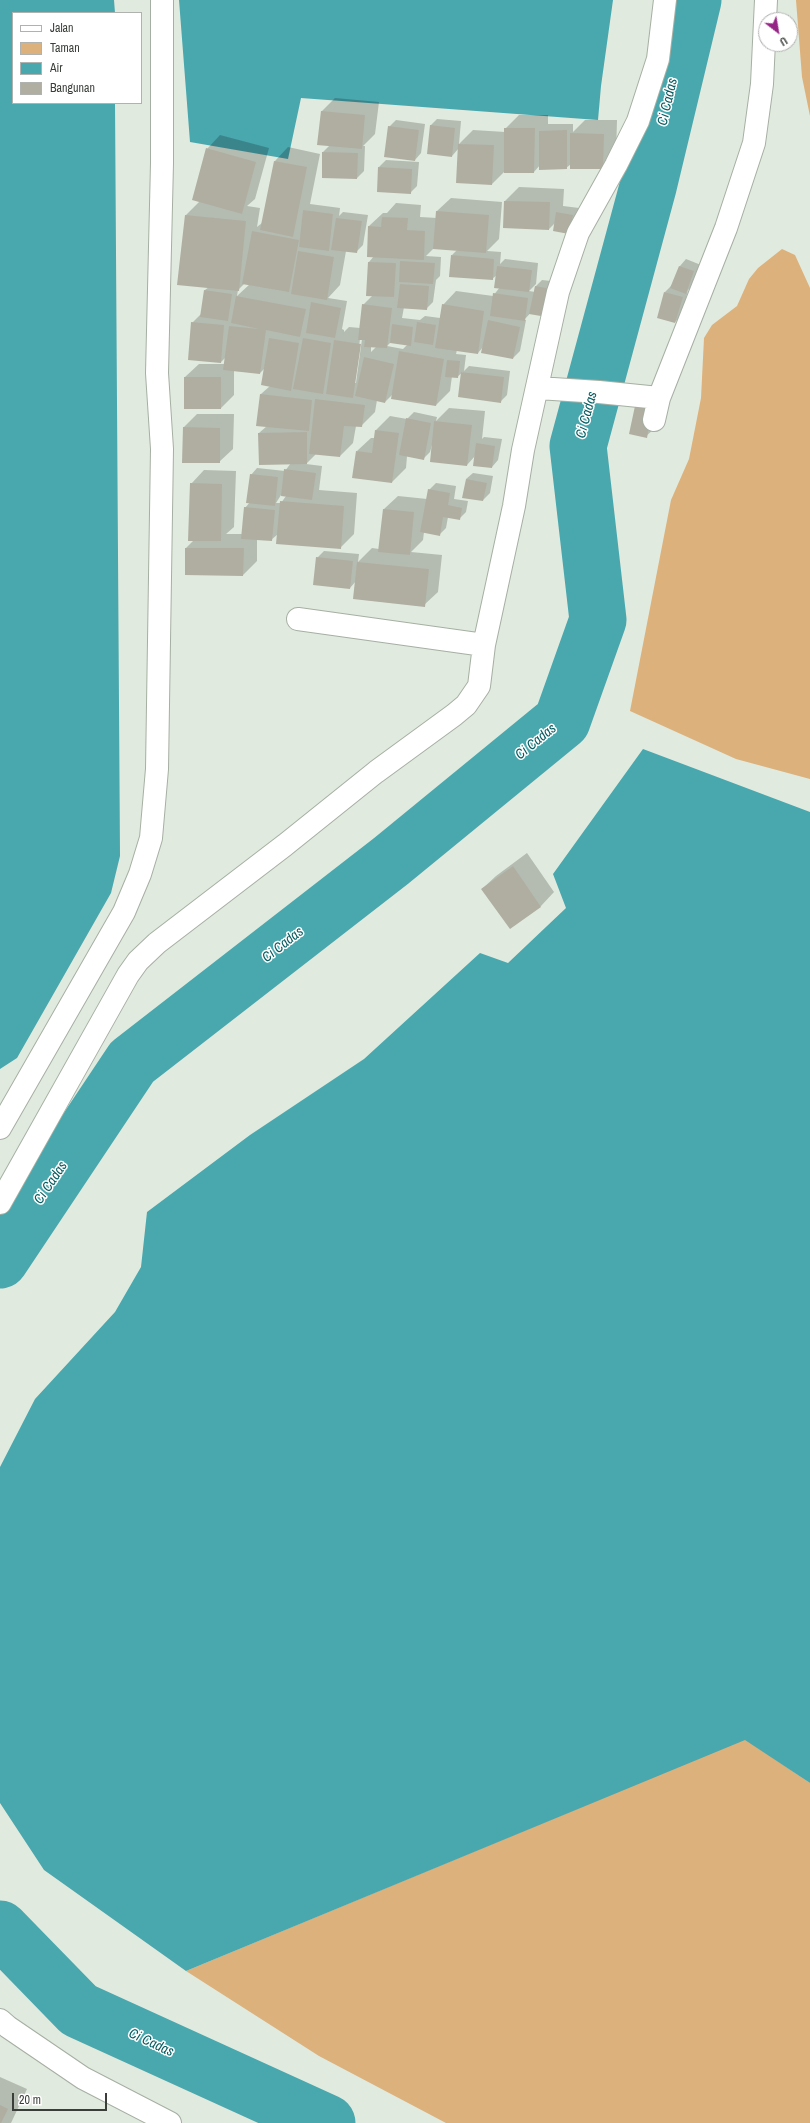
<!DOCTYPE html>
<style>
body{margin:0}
#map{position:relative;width:810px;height:2123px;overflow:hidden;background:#e1eade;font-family:"Archivo Narrow",sans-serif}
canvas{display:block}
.legend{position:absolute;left:12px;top:12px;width:130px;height:92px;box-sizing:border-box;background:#fff;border:1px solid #b0b2b0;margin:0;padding:5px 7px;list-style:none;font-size:12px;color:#3a3e39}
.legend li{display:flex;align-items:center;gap:8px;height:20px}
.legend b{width:20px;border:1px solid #b0b2b0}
.north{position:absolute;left:758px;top:12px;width:40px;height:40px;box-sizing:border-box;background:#fff;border:1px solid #b0b2b0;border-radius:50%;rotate:149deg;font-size:11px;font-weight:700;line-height:16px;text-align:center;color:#3a3e39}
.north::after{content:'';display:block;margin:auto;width:14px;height:18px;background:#962686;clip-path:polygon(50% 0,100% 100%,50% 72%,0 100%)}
.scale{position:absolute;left:12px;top:2093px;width:95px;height:18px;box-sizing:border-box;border:2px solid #3a3e39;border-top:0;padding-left:5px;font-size:12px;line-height:14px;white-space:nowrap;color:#3a3e39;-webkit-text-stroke:3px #fff;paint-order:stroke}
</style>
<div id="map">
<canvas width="810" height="2123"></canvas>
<ul class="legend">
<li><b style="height:5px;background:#fff"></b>Jalan</li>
<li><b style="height:11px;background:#dcb17c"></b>Taman</li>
<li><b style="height:11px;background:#49a7ae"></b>Air</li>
<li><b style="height:11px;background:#afaea1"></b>Bangunan</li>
</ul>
<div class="north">U</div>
<div class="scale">20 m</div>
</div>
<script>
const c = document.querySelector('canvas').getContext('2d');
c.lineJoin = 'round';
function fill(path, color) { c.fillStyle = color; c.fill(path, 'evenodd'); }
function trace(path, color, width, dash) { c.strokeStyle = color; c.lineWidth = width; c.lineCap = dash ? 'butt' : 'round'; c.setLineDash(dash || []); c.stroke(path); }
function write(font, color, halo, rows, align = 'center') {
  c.font = font + ' "Archivo Narrow",sans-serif'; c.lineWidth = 3; c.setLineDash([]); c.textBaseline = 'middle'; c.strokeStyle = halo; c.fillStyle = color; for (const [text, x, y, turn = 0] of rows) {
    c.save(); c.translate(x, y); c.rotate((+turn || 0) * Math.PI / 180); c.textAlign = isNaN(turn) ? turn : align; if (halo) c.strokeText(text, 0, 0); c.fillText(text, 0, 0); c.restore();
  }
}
fill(new Path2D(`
 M 796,0 L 810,0 L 810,116 L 802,77 Z
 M 782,249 L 795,255 L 810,288 L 810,779 L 736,759 L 630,711 L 671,500 L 689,459 L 701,398 L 704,338 L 712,325 L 737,306 L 749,279 L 758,268 Z
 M 745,1739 L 810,1783 L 810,2123 L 446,2123 L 319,2056 L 186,1971 Z`), '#dcb17c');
fill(new Path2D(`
 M 0,0 L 114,0 L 115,13 L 13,13 L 13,103 L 115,103 L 120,856 L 111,893 L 17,1058 L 0,1069 Z
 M 179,0 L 613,0 L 601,86 L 598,120 L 301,98 L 288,159 L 190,142 Z
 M 643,749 L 810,812 L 810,1783 L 745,1740 L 186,1971 L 44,1870 L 0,1803 L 0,1467 L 35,1399 L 115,1312 L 141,1267 L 147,1212 L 250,1135 L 364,1059 L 480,953 L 508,963 L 566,908 L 553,874 Z`), '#49a7ae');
fill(new Path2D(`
 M 335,98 L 379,102 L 375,134 L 363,146 L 365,146 L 364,171 L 357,178 L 323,152 L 330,145 L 321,112 Z
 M 519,115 L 548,115 L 548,124 L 573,124 L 573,132 L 585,120 L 617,120 L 616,155 L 603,168 L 571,164 L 566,168 L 540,165 L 534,172 L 504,172 L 492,184 L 459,148 L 452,156 L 430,126 L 437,119 L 461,121 L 459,144 L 473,130 L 505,132 L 505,129 Z
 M 396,120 L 425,124 L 421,153 L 415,160 L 389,127 Z
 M 220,135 L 269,148 L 255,199 L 247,206 L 260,208 L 257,227 L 262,223 L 275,161 L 288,147 L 320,154 L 310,204 L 340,208 L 339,216 L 343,212 L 368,215 L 363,245 L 356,252 L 346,251 L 340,285 L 328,298 L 347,301 L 342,329 L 344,330 L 344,332 L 349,327 L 360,328 L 363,305 L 373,295 L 369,262 L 374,256 L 369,226 L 383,213 L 387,213 L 396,203 L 421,205 L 420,217 L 437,218 L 437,211 L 451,198 L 502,202 L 499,239 L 487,251 L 501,252 L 500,264 L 505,259 L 538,263 L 536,284 L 529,291 L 535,292 L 536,286 L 542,280 L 559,282 L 524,320 L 526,320 L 520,351 L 513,358 L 483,347 L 478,353 L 457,350 L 456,354 L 466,355 L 464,371 L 469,366 L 510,371 L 507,395 L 500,402 L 459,396 L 463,372 L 457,377 L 452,376 L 450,391 L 436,405 L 393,394 L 385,402 L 377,400 L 375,412 L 361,426 L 356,426 L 353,443 L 340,456 L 316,454 L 306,464 L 322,466 L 319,490 L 357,493 L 354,534 L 340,548 L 278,534 L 271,540 L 257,539 L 257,561 L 243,575 L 186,548 L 194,540 L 191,484 L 204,470 L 236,471 L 234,527 L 226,534 L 243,534 L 245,508 L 250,502 L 251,475 L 257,468 L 285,471 L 291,463 L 259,433 L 267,426 L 261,394 L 270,386 L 265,368 L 260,373 L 234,370 L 234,395 L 221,408 L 185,377 L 199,364 L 225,364 L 226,357 L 221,362 L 192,323 L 202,313 L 205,290 L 209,287 L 186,215 L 200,201 L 207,149 ZM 434,248 L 457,250 L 452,255 L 492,279 L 497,275 L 500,287 L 493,296 L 456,291 L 443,305 L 440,318 L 425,316 L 420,320 L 402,318 L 404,307 L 426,309 L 433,302 L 436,280 L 440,276 L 441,257 L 426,256 ZM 245,283 L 250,284 L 237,296 L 238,290 ZM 360,339 L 362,339 L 356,383 L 354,383 ZM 391,342 L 408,344 L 403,349 L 387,346 ZM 371,347 L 376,347 L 371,352 ZM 281,495 L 286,496 L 281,503 L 276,503 Z
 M 386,160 L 419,162 L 417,186 L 410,193 L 379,167 Z
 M 519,187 L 564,189 L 563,206 L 579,208 L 576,226 L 556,222 L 549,229 L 505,201 Z
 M 686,259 L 701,265 L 693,286 L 688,290 L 682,315 L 675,322 L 665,292 L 672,285 L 680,266 Z
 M 658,402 L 653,430 L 646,436 L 636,406 Z
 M 449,408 L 485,411 L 482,439 L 484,437 L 502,439 L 498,460 L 492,467 L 475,456 L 467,465 L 432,445 L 430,452 L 423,459 L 407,456 L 406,468 L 392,482 L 357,451 L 371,438 L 375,438 L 376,430 L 390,416 L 407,419 L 414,412 L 437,417 L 436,421 Z
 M 197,414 L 234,414 L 233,449 L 219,462 L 184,427 Z
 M 473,473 L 493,476 L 490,493 L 483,500 L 466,479 Z
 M 436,483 L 456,486 L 454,499 L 468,501 L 466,512 L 459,519 L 448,517 L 446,528 L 439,535 L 424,532 L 423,540 L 411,552 L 442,555 L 438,592 L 424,605 L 356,581 L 350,588 L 317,558 L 324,551 L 359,554 L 358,562 L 372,548 L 379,549 L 384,509 L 398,496 L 427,499 L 429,490 Z
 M 527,853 L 554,892 L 541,906 L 510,928 L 482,889 L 496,876 Z
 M 0,2077 L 27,2089 L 11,2123 L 0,2123 Z`), '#0003');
trace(new Path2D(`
 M 0,1260 L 132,1062 L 391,861 L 562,721 L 598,620 L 578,446 L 648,187 L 693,0
 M 0,1929 L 79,2010 L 327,2123`), '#49a7ae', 57);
fill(new Path2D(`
 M 321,111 L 365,115 L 362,149 L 317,145 Z
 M 430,125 L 455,128 L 452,157 L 427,154 Z
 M 388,126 L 419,130 L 415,161 L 384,157 Z
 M 504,128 L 535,128 L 534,173 L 504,173 Z
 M 567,130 L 567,169 L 539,170 L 539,131 Z
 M 570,133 L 604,134 L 603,169 L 570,169 Z
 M 458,144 L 494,145 L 492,185 L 456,183 Z
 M 206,148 L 256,162 L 242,214 L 192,200 Z
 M 322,152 L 358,153 L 357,179 L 322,178 Z
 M 274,161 L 307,167 L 293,237 L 260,230 Z
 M 378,167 L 412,169 L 411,194 L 377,192 Z
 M 504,201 L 550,202 L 549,230 L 503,228 Z
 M 303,210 L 333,214 L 329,251 L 299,247 Z
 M 436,211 L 489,215 L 486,253 L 433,249 Z
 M 556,212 L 573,215 L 569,234 L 553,231 Z
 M 185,215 L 246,221 L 239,291 L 177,285 Z
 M 382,217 L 408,218 L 407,230 L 425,231 L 424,260 L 367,257 L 368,226 L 381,227 Z
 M 336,218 L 362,221 L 357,253 L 331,250 Z
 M 252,231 L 299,240 L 289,292 L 242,284 Z
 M 298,251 L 334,257 L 327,300 L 291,294 Z
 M 451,255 L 494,259 L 493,280 L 449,277 Z
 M 400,261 L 435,263 L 433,284 L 399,282 Z
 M 368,262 L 396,263 L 394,297 L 366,296 Z
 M 497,266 L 532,270 L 529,292 L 494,288 Z
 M 679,266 L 694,271 L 686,294 L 670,288 Z
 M 400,284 L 429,286 L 427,310 L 397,308 Z
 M 535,286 L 552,289 L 547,317 L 529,314 Z
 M 204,290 L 232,294 L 228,321 L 200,317 Z
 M 664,292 L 683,297 L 675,323 L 657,318 Z
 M 493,293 L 528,298 L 525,321 L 490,316 Z
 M 236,296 L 306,309 L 300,337 L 266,330 L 260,374 L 223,370 L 229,326 L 259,329 L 231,323 Z
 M 311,302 L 341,308 L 335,338 L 306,333 Z
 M 362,304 L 392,308 L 387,348 L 364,347 L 365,340 L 358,340 Z
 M 442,304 L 484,311 L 478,354 L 435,348 Z
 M 488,320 L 520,327 L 513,359 L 481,353 Z
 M 191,322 L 224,325 L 221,363 L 188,360 Z
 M 417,322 L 436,325 L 433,345 L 414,342 Z
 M 392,324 L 413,327 L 411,346 L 390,343 Z
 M 269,338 L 299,343 L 291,391 L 261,385 Z
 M 303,338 L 331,343 L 323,394 L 293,389 Z
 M 334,340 L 361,344 L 353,398 L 326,394 Z
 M 399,351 L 444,359 L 436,406 L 391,399 Z
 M 364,357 L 394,364 L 385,403 L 355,396 Z
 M 447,360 L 460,361 L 458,378 L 445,377 Z
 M 461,372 L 504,377 L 501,403 L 458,397 Z
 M 184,377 L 221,377 L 221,409 L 184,409 Z
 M 260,394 L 312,400 L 309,431 L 256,426 Z
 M 315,399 L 365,405 L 362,427 L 344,426 L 340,457 L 309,454 Z
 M 635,406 L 652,409 L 647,438 L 629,434 Z
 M 406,418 L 431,423 L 424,460 L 399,455 Z
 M 434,421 L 472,425 L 467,466 L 430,462 Z
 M 183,427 L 220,428 L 220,463 L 182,463 Z
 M 375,430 L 399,433 L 392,483 L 352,478 L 356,451 L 372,453 Z
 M 307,432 L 307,464 L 259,465 L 258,433 Z
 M 476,443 L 495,446 L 492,468 L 473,466 Z
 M 284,469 L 316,473 L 312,500 L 281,496 Z
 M 250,474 L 278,477 L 275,506 L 246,503 Z
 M 466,479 L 487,483 L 483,501 L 462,498 Z
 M 190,483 L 222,484 L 221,541 L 188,541 Z
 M 428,489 L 450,493 L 448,505 L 462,508 L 460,520 L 443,517 L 440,536 L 420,532 Z
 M 280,501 L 344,506 L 341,549 L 276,544 Z
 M 244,507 L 275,510 L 272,541 L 241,539 Z
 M 383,509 L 414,512 L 410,555 L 378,552 Z
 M 185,548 L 244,548 L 243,576 L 185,575 Z
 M 316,557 L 353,561 L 350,589 L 313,585 Z
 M 357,562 L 429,569 L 425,607 L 353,599 Z
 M 513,866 L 541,907 L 510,929 L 481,889 Z
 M 0,2105 L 8,2109 L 1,2123 L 0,2123 Z`), '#afaea1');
const minor = new Path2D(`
 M 538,388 L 599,392 L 659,398
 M 654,420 L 659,398 L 726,228 L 754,143 L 762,84 L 766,0
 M 298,619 L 484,645
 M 0,1128 L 124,912 L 140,874 L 151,838 L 157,769 L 162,449 L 157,373 L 162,163 L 162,0
 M 0,1203 L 128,975 L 138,961 L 157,943 L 285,845 L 376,772 L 454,715 L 466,705 L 479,686 L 484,645 L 514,506 L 523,450 L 558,292 L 578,233 L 616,165 L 638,121 L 658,59 L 665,0
 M 0,2020 L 8,2027 L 83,2078 L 170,2123`);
trace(minor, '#a6afa3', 24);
trace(minor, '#fff', 22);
write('italic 14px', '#085c61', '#fff', [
 ["Ci Cadas",668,102,-77],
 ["Ci Cadas",587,415,-75],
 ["Ci Cadas",536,742,-39],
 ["Ci Cadas",283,945,-38],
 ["Ci Cadas",51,1183,-56],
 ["Ci Cadas",151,2043,25]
]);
</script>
